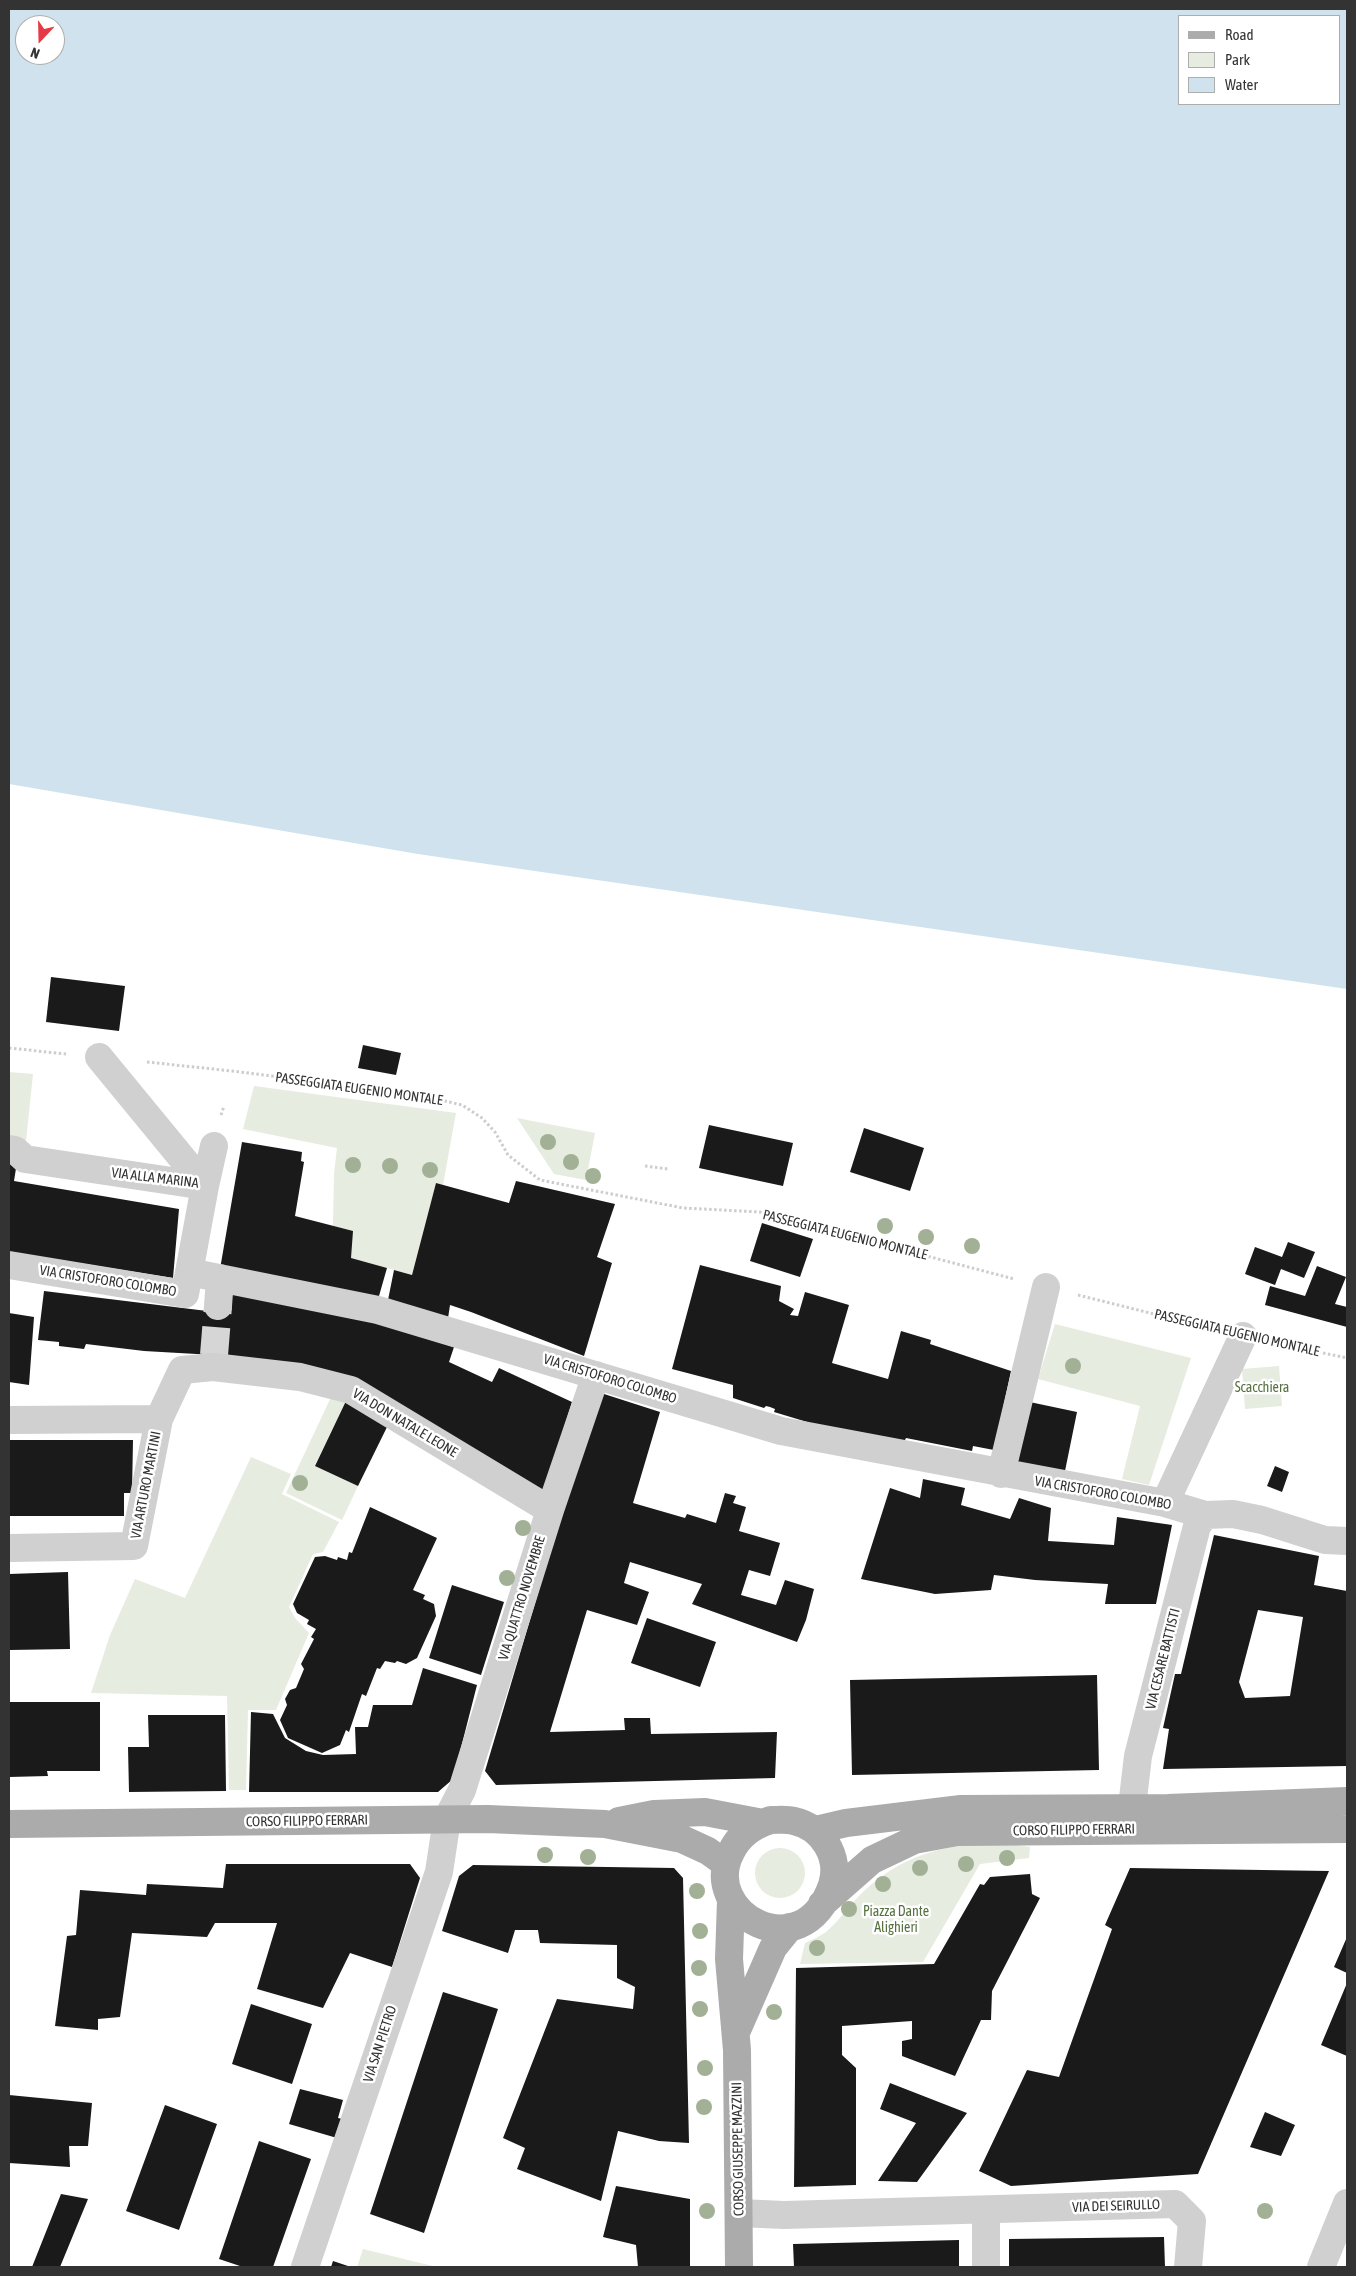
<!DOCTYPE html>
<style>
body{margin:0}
#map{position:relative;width:1356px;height:2276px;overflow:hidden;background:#fff;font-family:"Asap Condensed",sans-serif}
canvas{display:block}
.frame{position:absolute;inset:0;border:10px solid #333;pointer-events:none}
.legend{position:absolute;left:1178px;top:15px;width:162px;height:90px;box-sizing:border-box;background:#fff;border:1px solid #adadad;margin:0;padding:6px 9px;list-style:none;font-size:15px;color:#333}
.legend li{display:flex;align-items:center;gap:10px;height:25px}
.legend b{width:25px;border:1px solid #adadad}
.north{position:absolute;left:15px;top:15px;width:50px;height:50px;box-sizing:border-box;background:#fff;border:1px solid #adadad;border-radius:50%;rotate:201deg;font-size:14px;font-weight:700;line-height:20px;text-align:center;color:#333}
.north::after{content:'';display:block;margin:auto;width:18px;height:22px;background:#e63946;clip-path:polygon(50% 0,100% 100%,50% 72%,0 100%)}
</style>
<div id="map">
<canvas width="1356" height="2276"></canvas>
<div class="frame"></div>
<ul class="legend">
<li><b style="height:6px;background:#ababab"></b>Road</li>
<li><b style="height:14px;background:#e6ecdf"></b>Park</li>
<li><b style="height:14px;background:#cfe2ee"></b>Water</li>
</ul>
<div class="north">N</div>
</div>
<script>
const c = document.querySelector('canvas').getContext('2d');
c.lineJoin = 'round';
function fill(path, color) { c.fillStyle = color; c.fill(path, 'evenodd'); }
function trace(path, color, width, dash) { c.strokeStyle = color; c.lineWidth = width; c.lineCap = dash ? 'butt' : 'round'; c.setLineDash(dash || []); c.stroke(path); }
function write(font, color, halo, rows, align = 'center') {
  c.font = font + ' "Asap Condensed",sans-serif'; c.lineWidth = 5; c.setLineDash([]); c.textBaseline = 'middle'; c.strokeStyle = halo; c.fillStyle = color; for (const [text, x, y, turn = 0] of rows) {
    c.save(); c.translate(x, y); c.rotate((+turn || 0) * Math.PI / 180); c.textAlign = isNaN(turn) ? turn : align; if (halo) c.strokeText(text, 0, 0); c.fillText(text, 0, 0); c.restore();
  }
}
fill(new Path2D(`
 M 9,1072 L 33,1074 L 26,1141 L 9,1138 Z
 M 254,1086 L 456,1113 L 443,1185 L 436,1183 L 412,1275 L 351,1258 L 333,1226 L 334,1174 L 337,1148 L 243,1129 Z
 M 517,1118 L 595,1133 L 586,1180 L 554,1174 Z
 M 1055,1324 L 1191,1358 L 1149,1485 L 1122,1479 L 1140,1406 L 1038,1379 Z
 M 1279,1366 L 1282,1406 L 1245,1409 L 1242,1369 Z
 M 332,1395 L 346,1401 L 315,1465 L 358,1486 L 342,1520 L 286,1493 Z
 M 251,1457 L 291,1474 L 282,1494 L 339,1522 L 323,1552 L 313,1554 L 289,1607 L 295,1618 L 309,1633 L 276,1710 L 248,1710 L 246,1790 L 229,1790 L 227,1696 L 91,1693 L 110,1635 L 135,1579 L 185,1598 Z
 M 988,1841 L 1030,1847 L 1029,1858 L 980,1864 L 923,1962 L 800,1964 L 805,1943 C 812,1940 820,1936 826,1932 C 840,1920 851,1903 865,1890 C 904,1855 938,1848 988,1841 Z
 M755 1873a25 25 0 1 1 50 0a25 25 0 1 1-50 0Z
 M 363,2249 L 437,2267 L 357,2267 Z`), '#e6ecdf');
fill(new Path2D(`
 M 9,9 L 1347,9 L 1347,989 L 418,854 L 9,784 ZM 1180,16 L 1340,16 L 1340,104 L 1180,104 ZM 25,25 L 55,25 L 55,55 L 25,55 Z`), '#cfe2ee');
fill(new Path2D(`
 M 51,977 L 125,986 L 119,1031 L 46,1022 Z
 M 363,1045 L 401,1053 L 396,1075 L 358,1068 Z
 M 709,1125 L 793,1143 L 783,1186 L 699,1168 Z
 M 864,1128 L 924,1148 L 910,1191 L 850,1172 Z
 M 242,1142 L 302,1152 L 301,1161 L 304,1162 L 295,1216 L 353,1231 L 351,1258 L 387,1268 L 377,1303 L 220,1269 Z
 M 9,1161 L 17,1162 L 14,1181 L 179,1209 L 173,1278 L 9,1252 Z
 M 516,1181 L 615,1204 L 597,1257 L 612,1263 L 584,1356 L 471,1312 L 450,1305 L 447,1325 L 387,1305 L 394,1270 L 412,1275 L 436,1183 L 509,1203 Z
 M 762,1223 L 813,1239 L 800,1277 L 750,1261 Z
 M 1288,1242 L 1315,1252 L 1304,1278 L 1281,1269 L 1275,1285 L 1245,1274 L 1255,1247 L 1282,1257 Z
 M 700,1265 L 781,1286 L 779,1301 L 794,1309 L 790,1315 L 798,1316 L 805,1292 L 849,1305 L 832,1363 L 888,1379 L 901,1331 L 931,1340 L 930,1344 L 1011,1371 L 994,1450 L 973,1446 L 972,1451 L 906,1438 L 900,1450 L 774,1412 L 775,1409 L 770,1407 L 766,1406 L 764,1408 L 733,1398 L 733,1385 L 672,1369 Z
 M 1317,1266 L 1346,1277 L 1335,1304 L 1347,1307 L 1347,1327 L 1265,1305 L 1270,1286 L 1305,1296 Z
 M 44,1291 L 207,1311 L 226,1294 L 298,1299 L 454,1347 L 449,1362 L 492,1382 L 499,1368 L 572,1402 L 543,1494 L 417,1418 L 214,1355 L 144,1351 L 86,1344 L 84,1349 L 59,1346 L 59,1342 L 38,1340 Z
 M 9,1313 L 34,1317 L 29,1385 L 9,1382 Z
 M 601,1393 L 660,1412 L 633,1503 L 685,1518 L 687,1514 L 716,1523 L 725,1493 L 736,1496 L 733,1503 L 746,1507 L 739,1531 L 780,1543 L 770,1576 L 749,1570 L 741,1595 L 776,1605 L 785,1580 L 814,1589 L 806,1620 L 797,1642 L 692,1604 L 702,1584 L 630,1562 L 624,1583 L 649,1592 L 637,1625 L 587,1610 L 550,1732 L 625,1730 L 624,1718 L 650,1718 L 651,1734 L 777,1732 L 775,1778 L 496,1785 L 485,1771 L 555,1536 Z
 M 346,1401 L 389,1423 L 358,1486 L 315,1466 Z
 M 1025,1401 L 1077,1412 L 1065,1471 L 1012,1461 Z
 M 9,1440 L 133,1440 L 132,1493 L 124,1493 L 124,1516 L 9,1516 Z
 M 1275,1466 L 1289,1472 L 1282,1492 L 1267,1486 Z
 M 923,1479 L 965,1488 L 961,1505 L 1010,1519 L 1019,1498 L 1051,1508 L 1048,1541 L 1114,1545 L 1117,1517 L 1172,1525 L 1156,1604 L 1105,1604 L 1108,1584 L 1035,1580 L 994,1575 L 991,1590 L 935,1594 L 861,1579 L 890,1488 L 920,1498 Z
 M 370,1507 L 437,1538 L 413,1590 L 425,1595 L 423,1599 L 434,1604 L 436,1616 L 417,1658 L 406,1664 L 397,1661 L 395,1663 L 385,1661 L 380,1669 L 377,1668 L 366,1696 L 362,1694 L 349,1732 L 346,1730 L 340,1745 L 322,1753 L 288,1738 L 280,1720 L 287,1705 L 285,1699 L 290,1690 L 296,1688 L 304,1669 L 301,1664 L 314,1639 L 311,1637 L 316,1629 L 307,1624 L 309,1620 L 297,1613 L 293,1604 L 315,1557 L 325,1556 L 337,1560 L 338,1557 L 347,1560 L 349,1552 L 352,1553 Z
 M 1214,1535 L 1319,1556 L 1314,1585 L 1347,1591 L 1347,1766 L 1163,1769 L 1169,1729 L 1163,1728 L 1175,1674 L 1181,1674 ZM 1258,1610 L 1303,1617 L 1290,1696 L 1245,1698 L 1239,1682 Z
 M 68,1572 L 70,1649 L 9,1650 L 9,1574 Z
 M 452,1585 L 504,1602 L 481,1675 L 429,1658 Z
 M 647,1618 L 716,1642 L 700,1687 L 631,1663 Z
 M 423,1668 L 477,1685 L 453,1779 L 438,1792 L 249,1792 L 251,1712 L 273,1714 L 285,1738 L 306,1751 L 323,1755 L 356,1754 L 355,1727 L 368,1727 L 373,1705 L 412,1705 Z
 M 1097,1675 L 1099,1770 L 852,1775 L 850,1680 Z
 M 9,1702 L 100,1702 L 100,1771 L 47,1771 L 48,1776 L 9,1777 Z
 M 148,1715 L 225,1715 L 226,1791 L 129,1792 L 128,1747 L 149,1747 Z
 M 226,1864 L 410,1864 L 420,1878 L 392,1967 L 350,1953 L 323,2008 L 257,1989 L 277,1923 L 215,1923 L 207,1937 L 132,1933 L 120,2017 L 98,2019 L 98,2030 L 55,2026 L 67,1936 L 76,1935 L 80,1890 L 146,1895 L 147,1884 L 223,1888 Z
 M 473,1865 L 674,1868 L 683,1878 L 689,2143 L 659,2141 L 618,2131 L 601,2201 L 517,2169 L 525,2148 L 503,2138 L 557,1999 L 633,2009 L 635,1987 L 617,1978 L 617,1945 L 540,1943 L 538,1930 L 515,1930 L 508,1953 L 442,1931 L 459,1876 Z
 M 1130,1868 L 1329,1871 L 1198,2174 L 1011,2186 L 979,2171 L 1027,2070 L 1059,2077 L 1112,1929 L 1105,1925 Z
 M 1030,1874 L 1032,1894 L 1040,1898 L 992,1991 L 991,2020 L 981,2020 L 955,2076 L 902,2056 L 902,2041 L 912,2039 L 912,2021 L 842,2026 L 842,2055 L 856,2068 L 856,2185 L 794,2187 L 796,1968 L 934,1964 L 980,1884 L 984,1885 L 990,1877 Z
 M 1347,1937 L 1347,1973 L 1334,1967 Z
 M 1347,1983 L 1347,2056 L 1321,2045 Z
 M 443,1992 L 498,2009 L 424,2233 L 370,2214 Z
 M 251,2004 L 312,2024 L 292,2084 L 232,2064 Z
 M 890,2083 L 967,2113 L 917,2182 L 878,2181 L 916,2123 L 880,2109 Z
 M 300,2089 L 343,2100 L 338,2118 L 343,2119 L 337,2138 L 289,2124 Z
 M 9,2095 L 92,2103 L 88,2146 L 69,2146 L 70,2167 L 9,2163 Z
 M 165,2105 L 217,2124 L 179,2230 L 126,2211 Z
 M 1265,2112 L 1295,2125 L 1281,2156 L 1250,2147 Z
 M 259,2141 L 311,2159 L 273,2267 L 243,2267 L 219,2259 Z
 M 616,2186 L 690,2199 L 690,2267 L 638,2267 L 636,2245 L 603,2237 Z
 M 61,2194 L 88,2199 L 60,2267 L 32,2267 Z
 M 1164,2237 L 1165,2267 L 1009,2267 L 1009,2239 Z
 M 959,2240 L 959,2267 L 794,2267 L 793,2244 Z
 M 333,2261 L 351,2267 L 331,2267 Z`), '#1a1a1a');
trace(new Path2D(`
 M 214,1355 L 218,1306`), '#d6d6d6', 28, [28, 14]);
trace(new Path2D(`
 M 9,1048 L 66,1054
 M 147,1062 L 232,1071 L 400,1092 L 445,1101 L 462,1105 L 482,1118 L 495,1132 L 508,1155 L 540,1180 L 683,1208 L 760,1212 L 1014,1279
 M 221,1115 L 224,1106
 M 645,1166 L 668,1169
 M 1078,1295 L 1210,1328
 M 1274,1343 L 1347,1358`), '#cdcdcd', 3, [2.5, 2.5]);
trace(new Path2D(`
 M 9,1149 L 15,1150 L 25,1159 L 205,1186 L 99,1057
 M 9,1265 L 185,1294 L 205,1186 L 214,1146
 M 189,1272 L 378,1310 L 781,1431 L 1165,1503 L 1205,1515 L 1233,1514 L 1262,1520 L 1325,1540 L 1347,1541
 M 218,1306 L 220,1278
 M 9,1420 L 159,1419
 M 1001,1474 L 1046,1287
 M 1165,1503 L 1243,1336
 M 9,1548 L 134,1546 L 159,1419 L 182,1370 L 213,1367 L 300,1377 L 351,1390 L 550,1510
 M 1132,1807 L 1138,1756 L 1197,1526 L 1205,1515
 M 986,2210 L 986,2267
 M 739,2213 L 784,2215 L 1175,2204 L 1192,2221 L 1188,2267
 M 305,2267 L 439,1872 L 447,1819 L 462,1790 L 550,1510 L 596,1375
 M 1321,2267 L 1347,2203`), '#d0d0d0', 28);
trace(new Path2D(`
 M 771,1820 C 779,1820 787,1819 794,1821 C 822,1827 841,1857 832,1885 C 802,1971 699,1913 731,1852 C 739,1835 754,1825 771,1820 Z
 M 619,1821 L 654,1814 L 705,1812 L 763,1823
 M 9,1824 L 488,1819 L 605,1824 L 682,1839 L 708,1851 L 726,1864
 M 816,1830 L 846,1823 L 961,1809 L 1168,1808 L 1347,1801
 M 731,1900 L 729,1959 L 737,2050 L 739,2267
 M 822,1904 L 872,1860 L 914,1840 L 957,1832 L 1347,1829
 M 737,2030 L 773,1948 L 790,1927`), '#ababab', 28);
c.fillStyle = '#a2b095';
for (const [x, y] of [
 [548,1142],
 [571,1162],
 [353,1165],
 [390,1166],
 [430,1170],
 [593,1176],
 [885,1226],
 [926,1237],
 [972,1246],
 [1073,1366],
 [300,1483],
 [523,1528],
 [507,1578],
 [545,1855],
 [588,1857],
 [1007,1858],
 [966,1864],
 [920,1868],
 [883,1884],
 [697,1891],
 [849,1909],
 [700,1931],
 [817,1948],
 [699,1968],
 [700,2009],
 [774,2012],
 [705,2068],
 [704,2107],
 [707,2211],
 [1265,2211]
]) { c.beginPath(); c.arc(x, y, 8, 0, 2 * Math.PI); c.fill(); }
write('14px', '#333', '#fff', [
 ["PASSEGGIATA EUGENIO MONTALE",359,1089,8],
 ["VIA ALLA MARINA",155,1178,7],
 ["PASSEGGIATA EUGENIO MONTALE",845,1235,14],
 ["VIA CRISTOFORO COLOMBO",108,1281,9],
 ["PASSEGGIATA EUGENIO MONTALE",1237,1333,13],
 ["VIA CRISTOFORO COLOMBO",610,1379,17],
 ["VIA DON NATALE LEONE",405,1423,31],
 ["VIA ARTURO MARTINI",146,1485,-79],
 ["VIA CRISTOFORO COLOMBO",1103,1493,10],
 ["VIA QUATTRO NOVEMBRE",522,1598,-73],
 ["VIA CESARE BATTISTI",1163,1659,-76],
 ["CORSO FILIPPO FERRARI",307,1821,-1],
 ["CORSO FILIPPO FERRARI",1074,1830,-1],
 ["VIA SAN PIETRO",380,2044,-72],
 ["CORSO GIUSEPPE MAZZINI",738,2149,-91],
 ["VIA DEI SEIRULLO",1116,2206,-2]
]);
write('14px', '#56703f', '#fff', [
 ["Scacchiera",1262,1388],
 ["Piazza Dante",896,1912],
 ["Alighieri",896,1928]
]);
</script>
